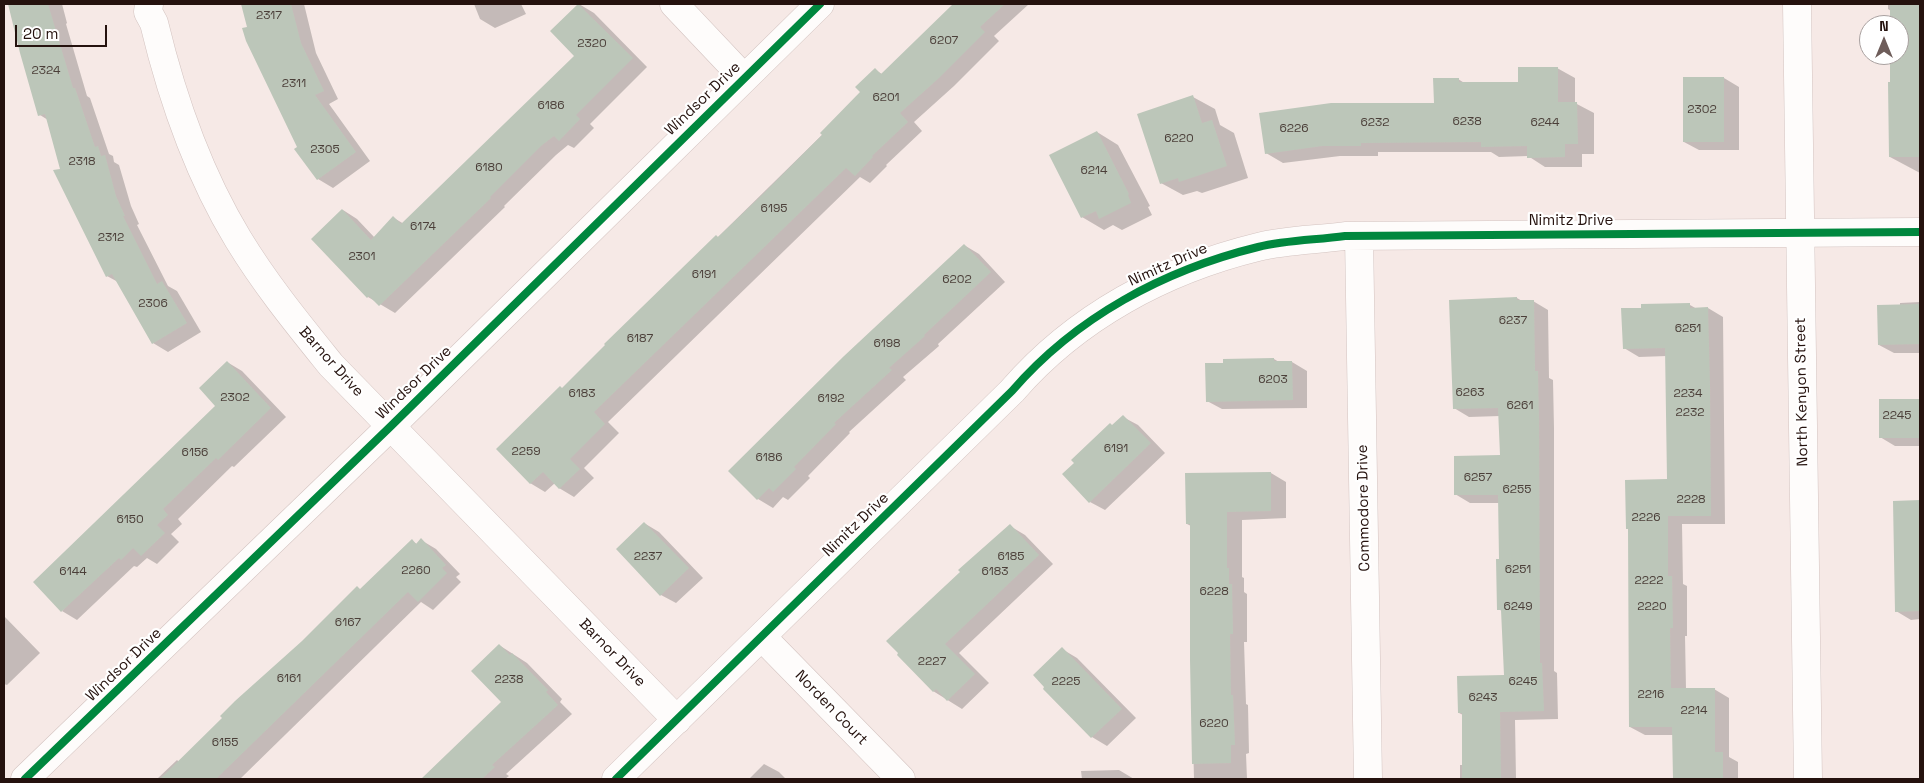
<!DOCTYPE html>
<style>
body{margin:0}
#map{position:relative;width:1924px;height:783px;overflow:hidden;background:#f6e9e6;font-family:"Space Grotesk",sans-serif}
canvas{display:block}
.frame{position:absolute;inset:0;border:5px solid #25120e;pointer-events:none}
.north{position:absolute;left:1859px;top:15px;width:50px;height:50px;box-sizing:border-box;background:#fff;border:1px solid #a8a09f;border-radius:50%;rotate:0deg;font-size:14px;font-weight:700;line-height:20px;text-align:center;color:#25120e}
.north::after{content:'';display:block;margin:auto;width:18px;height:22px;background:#6e5d5a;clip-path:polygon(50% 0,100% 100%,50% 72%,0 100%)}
.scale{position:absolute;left:15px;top:25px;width:92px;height:22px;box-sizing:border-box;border:2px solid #25120e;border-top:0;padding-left:6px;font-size:15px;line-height:18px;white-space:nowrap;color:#25120e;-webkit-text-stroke:4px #fff;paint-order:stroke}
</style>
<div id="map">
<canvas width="1924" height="783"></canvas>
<div class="frame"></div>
<div class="north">N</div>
<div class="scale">20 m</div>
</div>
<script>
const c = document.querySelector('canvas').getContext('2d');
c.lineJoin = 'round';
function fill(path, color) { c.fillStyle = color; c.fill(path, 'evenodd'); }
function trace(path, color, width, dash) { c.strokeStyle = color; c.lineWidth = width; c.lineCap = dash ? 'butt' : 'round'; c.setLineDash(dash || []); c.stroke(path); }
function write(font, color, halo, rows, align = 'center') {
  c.font = font + ' "Space Grotesk",sans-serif'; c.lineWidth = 4.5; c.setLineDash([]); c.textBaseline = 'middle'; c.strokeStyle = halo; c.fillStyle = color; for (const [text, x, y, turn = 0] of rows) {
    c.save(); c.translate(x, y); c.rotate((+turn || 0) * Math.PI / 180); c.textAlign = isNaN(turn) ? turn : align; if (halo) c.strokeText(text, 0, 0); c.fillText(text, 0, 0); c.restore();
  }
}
fill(new Path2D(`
 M 9,4 L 62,4 L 67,23 L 66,24 L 87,96 L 90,98 L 109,154 L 113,156 L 114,162 L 119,165 L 131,206 L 139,224 L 137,225 L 168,286 L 177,291 L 201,332 L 168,352 L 153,343 L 118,282 L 107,276 L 61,170 L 48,120 L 40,115 Z
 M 248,4 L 304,4 L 316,53 L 338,99 L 329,104 L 370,161 L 333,188 L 318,179 L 298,147 L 249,28 Z
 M 474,4 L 521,4 L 526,14 L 495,28 L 480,19 Z
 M 579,4 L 594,13 L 647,67 L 590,124 L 594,128 L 574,148 L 568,145 L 556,155 L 504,206 L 505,207 L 395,313 L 368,297 L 343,210 L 357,219 L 375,238 L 394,218 L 404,224 L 576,56 L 552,31 Z
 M 954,4 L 1029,4 L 994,36 L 999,41 L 954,86 L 914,122 L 922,131 L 886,165 L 887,166 L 870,183 L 860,177 L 608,422 L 619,433 L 584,468 L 594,478 L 574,497 L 559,488 L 555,483 L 545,492 L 530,483 L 563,389 L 823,134 L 862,92 L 875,70 L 882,74 Z
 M 1888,4 L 1920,4 L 1920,173 L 1890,157 L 1891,55 L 1899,55 L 1899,25 L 1891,25 L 1891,11 L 1888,9 Z
 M 1557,68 L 1575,78 L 1575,103 L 1594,113 L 1594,154 L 1582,154 L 1582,167 L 1545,167 L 1528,156 L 1499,157 L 1491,152 L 1378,152 L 1378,156 L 1340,156 L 1283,163 L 1266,153 L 1435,104 L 1458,79 L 1466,84 L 1520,84 Z
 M 1724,78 L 1739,87 L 1739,150 L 1699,150 L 1684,142 Z
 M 1193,97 L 1215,109 L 1220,125 L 1234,133 L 1248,178 L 1202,193 L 1197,191 L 1183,195 L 1161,183 Z
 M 1097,132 L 1118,145 L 1150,206 L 1148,207 L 1152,215 L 1122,230 L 1113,225 L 1104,230 L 1082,217 Z
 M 964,245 L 979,254 L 1005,282 L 938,344 L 939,346 L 903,377 L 906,380 L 849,432 L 850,433 L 808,476 L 810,478 L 788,500 L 783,497 L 773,508 L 758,499 L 730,471 Z
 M 1517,298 L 1522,301 L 1533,301 L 1548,310 L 1549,378 L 1553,380 L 1554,428 L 1554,671 L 1557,673 L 1558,719 L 1515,720 L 1516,779 L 1460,779 L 1460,765 L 1463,765 L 1463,715 L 1459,713 L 1505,676 L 1502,611 L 1498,609 L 1500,560 L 1499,503 L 1470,503 L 1455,494 L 1501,456 L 1500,416 L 1469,417 L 1454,408 L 1450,301 Z
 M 1920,302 L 1920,353 L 1894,353 L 1879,345 L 1900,306 L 1900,303 Z
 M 1690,305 L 1697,309 L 1708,308 L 1723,317 L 1725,524 L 1682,524 L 1683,584 L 1687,586 L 1687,636 L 1685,636 L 1686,689 L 1714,689 L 1729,698 L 1729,757 L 1738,762 L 1738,779 L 1674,779 L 1673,735 L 1645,735 L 1630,727 L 1668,481 L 1667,356 L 1639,357 L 1624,348 L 1642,306 Z
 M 1274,359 L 1279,362 L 1292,362 L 1307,371 L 1307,408 L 1222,409 L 1207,401 L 1224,364 L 1224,360 Z
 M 227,362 L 242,371 L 286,417 L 234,467 L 232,466 L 178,519 L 182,524 L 171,534 L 179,542 L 157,564 L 147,558 L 137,567 L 134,566 L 77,620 L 62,611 L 217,406 Z
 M 1880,400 L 1920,400 L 1920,446 L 1895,446 L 1880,437 Z
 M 1123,417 L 1138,425 L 1165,453 L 1105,510 L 1090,502 L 1113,426 Z
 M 1271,473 L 1286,482 L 1286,518 L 1242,520 L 1242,577 L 1244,578 L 1244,592 L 1247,594 L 1247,642 L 1244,642 L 1246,704 L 1248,705 L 1249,753 L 1246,754 L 1247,779 L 1194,779 L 1191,660 L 1191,526 L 1187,524 Z
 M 1920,501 L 1920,619 L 1911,620 L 1896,611 L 1894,502 Z
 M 644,523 L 659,532 L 703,578 L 676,603 L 661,595 Z
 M 1010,526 L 1025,535 L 1053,564 L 959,653 L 989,683 L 962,709 L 933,691 L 899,655 Z
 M 421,540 L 436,549 L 460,574 L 456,577 L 461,582 L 433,610 L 421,602 L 240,779 L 157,779 L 177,760 L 179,762 L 412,541 L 417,544 Z
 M 4,616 L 40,653 L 7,685 L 4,684 Z
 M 499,645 L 527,663 L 562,699 L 560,702 L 572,714 L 506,774 L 509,776 L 505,779 L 423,779 L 503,702 Z
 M 1062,649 L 1077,658 L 1136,718 L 1107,746 L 1092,737 L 1044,689 Z
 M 764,764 L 779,772 L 786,779 L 749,779 Z
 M 1119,770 L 1134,779 L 1082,779 L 1081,771 Z`), '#0003');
fill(new Path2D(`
 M 8,4 L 48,4 L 73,88 L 75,88 L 95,147 L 98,146 L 101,156 L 105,155 L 116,196 L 125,216 L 123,216 L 157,284 L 162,281 L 187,323 L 152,344 L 112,274 L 106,277 L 53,170 L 60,169 L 45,114 L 38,116 L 20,53 Z
 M 241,4 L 291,4 L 301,43 L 324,91 L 315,95 L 356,152 L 317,180 L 294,149 L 297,147 L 246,41 L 242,28 L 247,27 Z
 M 578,4 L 633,58 L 576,115 L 580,119 L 559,141 L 554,136 L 541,146 L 490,197 L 491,198 L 379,306 L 369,296 L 367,298 L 311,239 L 342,209 L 371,240 L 393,216 L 401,224 L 574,56 L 550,31 Z
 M 953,4 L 1005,4 L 980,27 L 985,32 L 939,78 L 900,113 L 908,122 L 872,156 L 873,157 L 855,176 L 846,168 L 594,412 L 605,424 L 570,459 L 580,469 L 559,489 L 543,472 L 530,484 L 496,449 L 560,386 L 562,388 L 605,345 L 604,344 L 716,235 L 718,237 L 763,194 L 822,135 L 820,133 L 860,92 L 855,87 L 875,68 L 881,74 Z
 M 1890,4 L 1920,4 L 1920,157 L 1889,157 L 1888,82 L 1890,82 L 1890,55 L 1899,55 L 1899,25 L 1890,25 Z
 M 1518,67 L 1558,67 L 1558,102 L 1577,102 L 1578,144 L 1565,144 L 1565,157 L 1527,158 L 1527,146 L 1481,147 L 1481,142 L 1361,143 L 1361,146 L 1322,146 L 1265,154 L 1259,113 L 1331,103 L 1434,103 L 1433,78 L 1459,78 L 1459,82 L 1518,82 Z
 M 1683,77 L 1724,77 L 1724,142 L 1683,142 Z
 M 1193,95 L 1202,123 L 1212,120 L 1227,166 L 1179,182 L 1178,178 L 1160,184 L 1137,114 Z
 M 1097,131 L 1129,194 L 1128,195 L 1131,203 L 1099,219 L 1096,211 L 1081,218 L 1049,155 Z
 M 964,244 L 991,272 L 924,335 L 925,336 L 889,368 L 892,370 L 834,423 L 836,424 L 794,467 L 796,469 L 773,492 L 769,488 L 757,500 L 728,471 L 844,356 Z
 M 1517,297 L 1517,300 L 1534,300 L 1535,371 L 1538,371 L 1539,419 L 1540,663 L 1542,663 L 1544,711 L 1500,712 L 1501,779 L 1462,779 L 1462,713 L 1458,713 L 1457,676 L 1504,675 L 1501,610 L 1497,610 L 1496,559 L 1499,559 L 1498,495 L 1454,495 L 1454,456 L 1500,455 L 1498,408 L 1453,409 L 1449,300 Z
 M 1690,303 L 1690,308 L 1708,307 L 1710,386 L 1711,516 L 1668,516 L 1668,576 L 1672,576 L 1673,628 L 1670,628 L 1671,688 L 1715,688 L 1715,752 L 1723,752 L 1723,779 L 1673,779 L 1672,727 L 1629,727 L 1628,529 L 1626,529 L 1625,480 L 1667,479 L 1665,348 L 1623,349 L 1621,308 L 1641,308 L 1641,304 Z
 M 1920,304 L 1920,344 L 1878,345 L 1877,305 Z
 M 1274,358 L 1274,361 L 1292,361 L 1293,400 L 1206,402 L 1205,363 L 1223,363 L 1223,359 Z
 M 227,361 L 271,408 L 218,460 L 216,458 L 163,509 L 168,515 L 157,525 L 165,533 L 141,556 L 133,548 L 121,560 L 119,558 L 61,612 L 33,582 L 215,406 L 199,388 Z
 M 1879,399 L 1920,399 L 1920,438 L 1879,438 Z
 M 1123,415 L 1151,443 L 1089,503 L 1062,474 L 1074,463 L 1071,460 L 1110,423 L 1112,425 Z
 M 1271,472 L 1271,511 L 1227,512 L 1227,568 L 1229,568 L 1229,584 L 1232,584 L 1233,634 L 1230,634 L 1231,695 L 1233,695 L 1235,745 L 1231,745 L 1231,763 L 1192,764 L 1190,660 L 1190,524 L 1186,524 L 1185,473 Z
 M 1920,500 L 1920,611 L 1895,612 L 1893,501 Z
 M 644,522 L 689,568 L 660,596 L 616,549 Z
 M 1010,524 L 1039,555 L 945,644 L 975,674 L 947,701 L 936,689 L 933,692 L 897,655 L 898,653 L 886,641 L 960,572 L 958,570 Z
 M 421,538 L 446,565 L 442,568 L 447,573 L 418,602 L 408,592 L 216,779 L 160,779 L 222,718 L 220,716 L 235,701 L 302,641 L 357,586 L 360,589 L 412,539 L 416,544 Z
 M 499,644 L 510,655 L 512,653 L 548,690 L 546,692 L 558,705 L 492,765 L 495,767 L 482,779 L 421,779 L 501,702 L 471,671 Z
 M 1062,647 L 1122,709 L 1091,738 L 1043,689 L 1044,687 L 1033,675 Z`), '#bcc6b9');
const minor = new Path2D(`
 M 149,4 L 148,12 L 154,23 C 172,98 198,173 238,239 C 266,285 298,324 331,365 L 677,720
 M 674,4 L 744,78
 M 1797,4 L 1808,779
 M 1359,236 L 1368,779
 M 762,637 L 901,779
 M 25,779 L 391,426 L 820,4
 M 616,779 L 1012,391 C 1076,317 1164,270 1258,247 C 1286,240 1316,240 1345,236 L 1920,232`);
trace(minor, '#d3c3c0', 29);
trace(minor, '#fefcfb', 28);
trace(new Path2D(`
 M 25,779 L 391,426 L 820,4
 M 616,779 L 1012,391 C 1076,317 1164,270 1258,247 C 1286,240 1316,240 1345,236 L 1920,232`), '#00873e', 8);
write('12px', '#4b3f39', null, [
 ["2317",269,16],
 ["6207",944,41],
 ["2320",592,44],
 ["2324",46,71],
 ["2311",294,84],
 ["6201",886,98],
 ["6186",551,106],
 ["2302",1702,110],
 ["6238",1467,122],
 ["6232",1375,123],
 ["6244",1545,123],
 ["6226",1294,129],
 ["6220",1179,139],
 ["2305",325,150],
 ["2318",82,162],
 ["6180",489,168],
 ["6214",1094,171],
 ["6195",774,209],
 ["6174",423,227],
 ["2312",111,238],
 ["2301",362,257],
 ["6191",704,275],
 ["6202",957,280],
 ["2306",153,304],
 ["6237",1513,321],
 ["6251",1688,329],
 ["6187",640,339],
 ["6198",887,344],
 ["6203",1273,380],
 ["6263",1470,393],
 ["6183",582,394],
 ["2234",1688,394],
 ["2302",235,398],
 ["6192",831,399],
 ["6261",1520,406],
 ["2232",1690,413],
 ["2245",1897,416],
 ["6191",1116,449],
 ["2259",526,452],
 ["6156",195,453],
 ["6186",769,458],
 ["6257",1478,478],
 ["6255",1517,490],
 ["2228",1691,500],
 ["2226",1646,518],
 ["6150",130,520],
 ["2237",648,557],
 ["6185",1011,557],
 ["6251",1518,570],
 ["2260",416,571],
 ["6144",73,572],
 ["6183",995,572],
 ["2222",1649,581],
 ["6228",1214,592],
 ["6249",1518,607],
 ["2220",1652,607],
 ["6167",348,623],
 ["2227",932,662],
 ["6161",289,679],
 ["2238",509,680],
 ["2225",1066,682],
 ["6245",1523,682],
 ["2216",1651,695],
 ["6243",1483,698],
 ["2214",1694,711],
 ["6220",1214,724],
 ["6155",225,743]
]);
write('15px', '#25120e', '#fff', [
 ["Windsor Drive",703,99,-44],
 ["Nimitz Drive",1571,221],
 ["Nimitz Drive",1168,265,-24],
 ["Barnor Drive",331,362,48],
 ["Windsor Drive",414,383,-44],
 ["North Kenyon Street",1802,392,-91],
 ["Commodore Drive",1364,508,-91],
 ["Nimitz Drive",856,525,-44],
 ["Barnor Drive",612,653,46],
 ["Windsor Drive",124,665,-44],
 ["Norden Court",831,708,46]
]);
</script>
